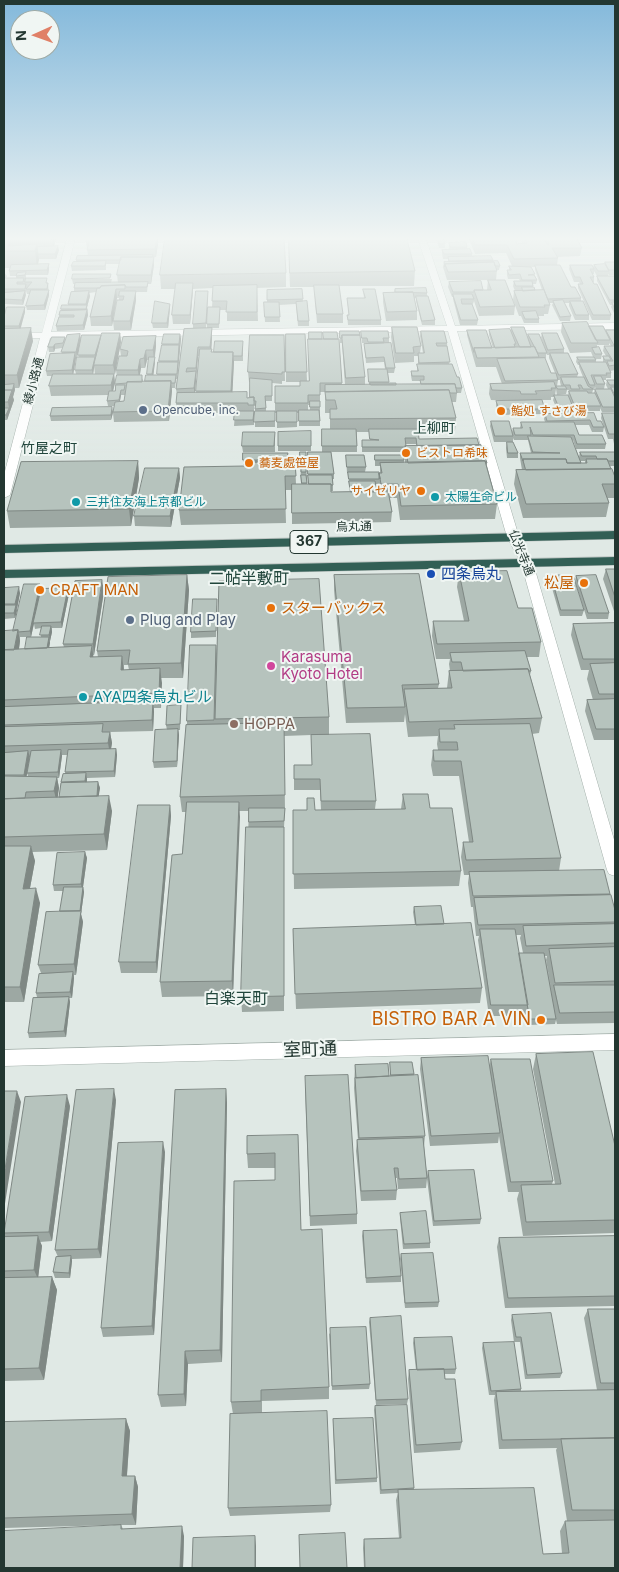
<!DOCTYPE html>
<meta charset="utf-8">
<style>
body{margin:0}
#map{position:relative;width:619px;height:1572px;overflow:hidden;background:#e0e9e5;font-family:Inter,sans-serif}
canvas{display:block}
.frame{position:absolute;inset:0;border:5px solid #233731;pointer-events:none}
.north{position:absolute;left:10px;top:10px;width:50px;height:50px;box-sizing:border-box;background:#f0f6f3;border:1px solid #9eaaa5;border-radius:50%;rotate:268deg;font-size:14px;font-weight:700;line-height:20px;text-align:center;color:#233731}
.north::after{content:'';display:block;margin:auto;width:18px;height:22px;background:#e08067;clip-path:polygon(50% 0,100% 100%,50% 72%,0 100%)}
</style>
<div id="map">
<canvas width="619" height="1572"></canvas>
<div class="frame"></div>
<div class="north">N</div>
</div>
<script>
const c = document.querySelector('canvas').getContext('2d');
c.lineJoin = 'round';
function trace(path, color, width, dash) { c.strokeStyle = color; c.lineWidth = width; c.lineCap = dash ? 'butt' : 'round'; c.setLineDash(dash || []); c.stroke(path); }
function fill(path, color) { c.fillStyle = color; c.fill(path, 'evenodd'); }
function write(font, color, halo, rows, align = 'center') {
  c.font = font + ' Inter,"Noto Sans JP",sans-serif'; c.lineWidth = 4; c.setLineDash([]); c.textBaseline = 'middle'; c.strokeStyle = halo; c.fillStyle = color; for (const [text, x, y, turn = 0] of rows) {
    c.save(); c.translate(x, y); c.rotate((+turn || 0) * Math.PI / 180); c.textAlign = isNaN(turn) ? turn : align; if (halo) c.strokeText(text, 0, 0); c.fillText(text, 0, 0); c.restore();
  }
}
const minor = new Path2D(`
 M 67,239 L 75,239 L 51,332 L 447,326 L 418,239 L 426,239 L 455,326 L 615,323 L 615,329 L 457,331 L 519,537 L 533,563 L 615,843 L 615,876 L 609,874 L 607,870 L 521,563 L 507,537 L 448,331 L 50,338 L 10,495 L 4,498 L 4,475 L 40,338 L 4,339 L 4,333 L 42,333 Z
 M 615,1034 L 615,1050 L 4,1066 L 4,1050 Z`);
const highway = new Path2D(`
 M 615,531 L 615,539 L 4,553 L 4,545 Z
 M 615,557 L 615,565 L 4,578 L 4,570 Z`);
trace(minor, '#a4b0ab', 1);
trace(highway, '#bdc3c1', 1);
fill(minor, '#fff');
fill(highway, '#325f55');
fill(new Path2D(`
 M 4,239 L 56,239 L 54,246 L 59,250 L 56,259 L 39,259 L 38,264 L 49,269 L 48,275 L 26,275 L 26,278 L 48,283 L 49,295 L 45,310 L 27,310 L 26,306 L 30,294 L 27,294 L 26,291 L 23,305 L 5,304 L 6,310 L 25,312 L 20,328 L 33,341 L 19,388 L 15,388 L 13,397 L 14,400 L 7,420 L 4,420 L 4,272 L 7,276 L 6,278 L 16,278 L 16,276 L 10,276 L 9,271 L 10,268 L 4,268 Z
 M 86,239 L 158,239 L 158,244 L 156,257 L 154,257 L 154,265 L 151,284 L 148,284 L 147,292 L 136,292 L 136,300 L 131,330 L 114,330 L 113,321 L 119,300 L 119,298 L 117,298 L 112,326 L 91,326 L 90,317 L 96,292 L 89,293 L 90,296 L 87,307 L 88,315 L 84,330 L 57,331 L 56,326 L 61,309 L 68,305 L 68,304 L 74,292 L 74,288 L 75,284 L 73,284 L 72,279 L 112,279 L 111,283 L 118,283 L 117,275 L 120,264 L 106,264 L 106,270 L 72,271 L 71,266 L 76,262 L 76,260 L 88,256 L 86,242 Z
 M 288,239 L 415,271 L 414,286 L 339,286 L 343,314 L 343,323 L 317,323 L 314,287 L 290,287 Z
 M 436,239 L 447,239 L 446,242 L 444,242 L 445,248 L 439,248 Z
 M 469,239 L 577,239 L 582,248 L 580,256 L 557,257 L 558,258 L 557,265 L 571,287 L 581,298 L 581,301 L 589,315 L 589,320 L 575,320 L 569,306 L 569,303 L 564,303 L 571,316 L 570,321 L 560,321 L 552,305 L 553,303 L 549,303 L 550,305 L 548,314 L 544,314 L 544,316 L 538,316 L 539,319 L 539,323 L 524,323 L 521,316 L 519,316 L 513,300 L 514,291 L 515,291 L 513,286 L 514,281 L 520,281 L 519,279 L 508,279 L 507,275 L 507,270 L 509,270 L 509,266 L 512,266 L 506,253 L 475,254 ZM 521,241 L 522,243 L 517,244 L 516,242 ZM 531,267 L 535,267 L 535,270 L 542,290 L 535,290 L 533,287 L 533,284 L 536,284 L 537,280 Z
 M 449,243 L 467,247 L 467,249 L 472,254 L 472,256 L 493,260 L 493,261 L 500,266 L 499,270 L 497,270 L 496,280 L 447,280 L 443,267 L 444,262 L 448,262 L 448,259 L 443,259 L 442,254 L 442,250 L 449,250 Z
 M 605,262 L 615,262 L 615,275 L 609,275 L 608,274 L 608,276 L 615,276 L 615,315 L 611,307 L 612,305 L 610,305 L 597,281 L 597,276 L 594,271 L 594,274 L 592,274 L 594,277 L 594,282 L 593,282 L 611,315 L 610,320 L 592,320 L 578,288 L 578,284 L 580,284 L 579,282 L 574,282 L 569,269 L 570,265 L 593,267 L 594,265 L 605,265 Z
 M 286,273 L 286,287 L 257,288 L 258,321 L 227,321 L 227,310 L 220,310 L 219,328 L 212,328 L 212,338 L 211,349 L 212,352 L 243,346 L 243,361 L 234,361 L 232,392 L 247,398 L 250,397 L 250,382 L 249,382 L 248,372 L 284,335 L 285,381 L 282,381 L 282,384 L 272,383 L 272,401 L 266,401 L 266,411 L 275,411 L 275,427 L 255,427 L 255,406 L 254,406 L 254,425 L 234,426 L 235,413 L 177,413 L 176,403 L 177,395 L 176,389 L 184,329 L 207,328 L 207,324 L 212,307 L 213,288 L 193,289 L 190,324 L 173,324 L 172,315 L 175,289 L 161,289 L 160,275 ZM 198,356 L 199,356 L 196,393 L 195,393 Z
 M 488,280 L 515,306 L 514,315 L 479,316 L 474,301 L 473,304 L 472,304 L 478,320 L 477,325 L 460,325 L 453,299 L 453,297 L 452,297 L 448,287 L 449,282 L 483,290 L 487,290 Z
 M 302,289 L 303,302 L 309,321 L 309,326 L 298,326 L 296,304 L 279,305 L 280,322 L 265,322 L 264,302 L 267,302 L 267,290 Z
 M 363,289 L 381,320 L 381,325 L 348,325 L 347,315 L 349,315 L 347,298 L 364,298 Z
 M 395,289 L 427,293 L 427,296 L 435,320 L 435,325 L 422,325 L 416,301 L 416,298 L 414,298 L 417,311 L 417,320 L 386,321 L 383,302 L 383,293 L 394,292 Z
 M 208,291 L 206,328 L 193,328 L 193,324 Z
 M 170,304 L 170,308 L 168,328 L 153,328 L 152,323 Z
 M 562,323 L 589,326 L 606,332 L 606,330 L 615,330 L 615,371 L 615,370 L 610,371 L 611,373 L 611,378 L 606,378 L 606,380 L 603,380 L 605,384 L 604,389 L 596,389 L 595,387 L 594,390 L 593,390 L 592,393 L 594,393 L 595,389 L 608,389 L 606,385 L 607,380 L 615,380 L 615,412 L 602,412 L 600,408 L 600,411 L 574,411 L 573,409 L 573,412 L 558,412 L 553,400 L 554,397 L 551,397 L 551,400 L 542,400 L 545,409 L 544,414 L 499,415 L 496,406 L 496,401 L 517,401 L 491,400 L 489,394 L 490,384 L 502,384 L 496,367 L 476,367 L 467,335 L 467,330 L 492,348 L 493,348 L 489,335 L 489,330 L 511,331 L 511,327 L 527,337 L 528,334 L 546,351 L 541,338 L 542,333 L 564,349 L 564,353 L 578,374 L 577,377 L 583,377 L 579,367 L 579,365 L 578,365 L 576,362 L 577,357 L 593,357 L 591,352 L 570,353 L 561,332 ZM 609,343 L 611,346 L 604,346 L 603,351 L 606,356 L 603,356 L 603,362 L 596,362 L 596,359 L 601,359 L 602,354 L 597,347 L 597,345 L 609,345 ZM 546,353 L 547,355 L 549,355 L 549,358 L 555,373 L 551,373 L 545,358 L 546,358 ZM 558,380 L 560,380 L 560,382 L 561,386 L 557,386 ZM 556,389 L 557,395 L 566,394 L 567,390 L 569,390 L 568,395 L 555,395 Z
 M 392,327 L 421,346 L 420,353 L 423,353 L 420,336 L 421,331 L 447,343 L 449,364 L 462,388 L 461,393 L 457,393 L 456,402 L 452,402 L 456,418 L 455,431 L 418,432 L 419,439 L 479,445 L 487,463 L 487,466 L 497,504 L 495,519 L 400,520 L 397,498 L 390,498 L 392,512 L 391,522 L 292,524 L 292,490 L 285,490 L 286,523 L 181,525 L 179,510 L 246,466 L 243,465 L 243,460 L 288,453 L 287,461 L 295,462 L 296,484 L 301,484 L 300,452 L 306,452 L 307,484 L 308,484 L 308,452 L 322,452 L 322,429 L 330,429 L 330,413 L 325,413 L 325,392 L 320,392 L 320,426 L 299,426 L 299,413 L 297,413 L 297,427 L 277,428 L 277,413 L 275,413 L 275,386 L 300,386 L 300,382 L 286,382 L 286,334 L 305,334 L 307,381 L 309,381 L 322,339 L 339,339 L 342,385 L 345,385 L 342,343 L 340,343 L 340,331 L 365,377 L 365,385 L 369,385 L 368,369 L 385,369 L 384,362 L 366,363 L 364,344 L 367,344 L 367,343 L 362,343 L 361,331 L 389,338 L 389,343 L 384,343 L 395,368 L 394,373 L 388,373 L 389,383 L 396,385 L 420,384 L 420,381 L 412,381 L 411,376 L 411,371 L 417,371 L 417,364 L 418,364 L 418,356 L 414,356 L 414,362 L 395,363 L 391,337 ZM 308,405 L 310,405 L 310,410 L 308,410 ZM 357,432 L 369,432 L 370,440 L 362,440 L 362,452 L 404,452 L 405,463 L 404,463 L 404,460 L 375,455 L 375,466 L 380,466 L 380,473 L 365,472 L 366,467 L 346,455 L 347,473 L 348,473 L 350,492 L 331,492 L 331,491 L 333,491 L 333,479 L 334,479 L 334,474 L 331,452 L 357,452 ZM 406,444 L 416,444 L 416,446 L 406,446 ZM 376,484 L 378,484 L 379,492 L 377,492 Z
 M 120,333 L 121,342 L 115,374 L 114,374 L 115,383 L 113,391 L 115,391 L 116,387 L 115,384 L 117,377 L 116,370 L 121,356 L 120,349 L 156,336 L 156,346 L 155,357 L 155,362 L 153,375 L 157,375 L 158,362 L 159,362 L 162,344 L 180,334 L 181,339 L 177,379 L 176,379 L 175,388 L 172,388 L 169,421 L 114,422 L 113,413 L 111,420 L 51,421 L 50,416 L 113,411 L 114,406 L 108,406 L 107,401 L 108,395 L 51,396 L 49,386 L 52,376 L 47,376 L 46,371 L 62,353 L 62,348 L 55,349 L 54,352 L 49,352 L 48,347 L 52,337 L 65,339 L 81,339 L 77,357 L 76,357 L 73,374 L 76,374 L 75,370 L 79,357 L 78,355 L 101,335 ZM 147,360 L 149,360 L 147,375 L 145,381 L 143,382 L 143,380 L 140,375 L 141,368 L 145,368 ZM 94,366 L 95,374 L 93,374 ZM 121,395 L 125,395 L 124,401 L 120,401 Z
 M 602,413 L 615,413 L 615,449 L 613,439 L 608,439 L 601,418 Z
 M 545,414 L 597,421 L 604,427 L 603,432 L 592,432 L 589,425 L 575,425 L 579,435 L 606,444 L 605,449 L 576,449 L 573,440 L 572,440 L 579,457 L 580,452 L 615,452 L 615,466 L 610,466 L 615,477 L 615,498 L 608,498 L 609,503 L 606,517 L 523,518 L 514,484 L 516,470 L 522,470 L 520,458 L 520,453 L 531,453 L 528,440 L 514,440 L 513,438 L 513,442 L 494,442 L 490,426 L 491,421 L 512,432 L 513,428 L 520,428 L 521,422 L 545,422 L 544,419 ZM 581,461 L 585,461 L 585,463 L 581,463 Z
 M 275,432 L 275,452 L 243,452 L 242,446 Z
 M 278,432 L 311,446 L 311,451 L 278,451 Z
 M 507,442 L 518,453 L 518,458 L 507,458 L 506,448 Z
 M 138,461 L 139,478 L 131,526 L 10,528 L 7,511 Z
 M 179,468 L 180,478 L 171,527 L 135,526 L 134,516 Z
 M 606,569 L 615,569 L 615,614 L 603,579 Z
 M 459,572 L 518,608 L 541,642 L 539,657 L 527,657 L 531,671 L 530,675 L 542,718 L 539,733 L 532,734 L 561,858 L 559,871 L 610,894 L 610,895 L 615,910 L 615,1023 L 557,1024 L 556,1020 L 555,1024 L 529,1025 L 527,1012 L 526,1016 L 489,1016 L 478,940 L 479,936 L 476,936 L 473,907 L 471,907 L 468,883 L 469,875 L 464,875 L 461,857 L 463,842 L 469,842 L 459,776 L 433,776 L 431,765 L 433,750 L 438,750 L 437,744 L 438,736 L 408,737 L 405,714 L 404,722 L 346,723 L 334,590 L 334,575 L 439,684 L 438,688 L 447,688 L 449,671 L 450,671 L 449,664 L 450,659 L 436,659 L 432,636 L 433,621 L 464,621 L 457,587 ZM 516,935 L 521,935 L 520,938 L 523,953 L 519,953 ZM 545,956 L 547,956 L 546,960 L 552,994 Z
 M 187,575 L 189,590 L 183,678 L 161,678 L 161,708 L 154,708 L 153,731 L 110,732 L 112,743 L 111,749 L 116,749 L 117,755 L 115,777 L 87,778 L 87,782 L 98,782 L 100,788 L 98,796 L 112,811 L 107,850 L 32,852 L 35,861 L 30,888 L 40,903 L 24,1002 L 4,1002 L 4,631 L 13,631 L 40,584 L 41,589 L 36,611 L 68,588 L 69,594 L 62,628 L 52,628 L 52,632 L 50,641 L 49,648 L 64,647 L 63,644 L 104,591 L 94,655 L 93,655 L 93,657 L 98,657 L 97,651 ZM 34,624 L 35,629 L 41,628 L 41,637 L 25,649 L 19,649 L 20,641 L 20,637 L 31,637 ZM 124,665 L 128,665 L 129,670 L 124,670 ZM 62,755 L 67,755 L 65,774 L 61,782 L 59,797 L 57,797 L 59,788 L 57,778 L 59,778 ZM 29,757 L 30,757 L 27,773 L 28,776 L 26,776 Z
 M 551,575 L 584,610 L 582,616 L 560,616 L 550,581 Z
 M 576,576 L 609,613 L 608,619 L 587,619 L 575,581 Z
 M 4,588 L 20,593 L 15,618 L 4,619 Z
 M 217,605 L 216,637 L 191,638 L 191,632 Z
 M 615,623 L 615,740 L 594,740 L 585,711 L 587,700 L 593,700 L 587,679 L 589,670 L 581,670 L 571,635 L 573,624 Z
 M 216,645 L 217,653 L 329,717 L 329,735 L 376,801 L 375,809 L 401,809 L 403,794 L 430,808 L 461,871 L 459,886 L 294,889 L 293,810 L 307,810 L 307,798 L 315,810 L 321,810 L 320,790 L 294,790 L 294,765 L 312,765 L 311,735 L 284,736 L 285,810 L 284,827 L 284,1011 L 242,1012 L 241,997 L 249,811 L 239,811 L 233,996 L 162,997 L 160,982 L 182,854 L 186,812 L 182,812 L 180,797 L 187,725 L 187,721 Z
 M 181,705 L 180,730 L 178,730 L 179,735 L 177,767 L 154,768 L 153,762 L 167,730 L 166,725 Z
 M 170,805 L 171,816 L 157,973 L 121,973 L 119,962 Z
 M 85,852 L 87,858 L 83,887 L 84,892 L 81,914 L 83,922 L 76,975 L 74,975 L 74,978 L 72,998 L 69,998 L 70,1002 L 66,1037 L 29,1038 L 28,1033 L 37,997 L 36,993 L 41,973 L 38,965 L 60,911 L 63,891 L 54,891 L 53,885 Z
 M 414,907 L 444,924 L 482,988 L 480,1003 L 296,1009 L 293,929 L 415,925 L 413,912 Z
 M 536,1054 L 615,1146 L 615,1233 L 523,1236 L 517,1199 L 519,1192 L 508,1192 L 499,1136 L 498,1143 L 430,1146 L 420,1069 L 421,1058 L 489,1068 L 491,1059 L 553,1181 L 552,1184 L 555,1184 L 533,1069 Z
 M 390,1062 L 414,1074 L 425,1136 L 424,1146 L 427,1176 L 428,1171 L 481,1219 L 480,1224 L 433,1226 L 427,1179 L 426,1188 L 398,1189 L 397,1178 L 395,1178 L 397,1190 L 396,1200 L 361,1201 L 356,1151 L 357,1140 L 358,1140 L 354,1088 L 355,1065 L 390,1076 Z
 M 305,1087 L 357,1214 L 357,1224 L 310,1226 Z
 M 226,1089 L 227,1103 L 222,1362 L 188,1364 L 186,1406 L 161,1407 L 158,1395 Z
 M 116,1100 L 101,1258 L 72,1259 L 72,1261 L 70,1278 L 55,1278 L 53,1272 L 58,1257 L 55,1250 Z
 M 70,1106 L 52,1241 L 40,1242 L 42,1246 L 38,1277 L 52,1277 L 57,1290 L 44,1380 L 4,1381 L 4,1237 L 5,1237 L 4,1234 L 4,1231 Z
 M 298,1135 L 301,1230 L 329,1387 L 329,1399 L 262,1401 L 262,1413 L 233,1414 L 231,1402 L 275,1180 L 275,1168 L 248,1168 L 247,1154 Z
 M 165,1152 L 154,1335 L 103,1337 L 101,1328 Z
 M 400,1213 L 430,1243 L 430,1248 L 403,1249 L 400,1218 Z
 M 363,1231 L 401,1276 L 401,1282 L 366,1283 L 362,1236 Z
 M 615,1236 L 615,1306 L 505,1308 L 497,1247 L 499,1238 Z
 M 401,1254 L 439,1302 L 438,1307 L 405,1308 L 400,1259 Z
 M 588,1309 L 615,1309 L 615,1520 L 567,1521 L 556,1450 L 557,1448 L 499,1449 L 494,1400 L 495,1395 L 489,1395 L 482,1348 L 483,1343 L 521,1389 L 521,1391 L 597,1390 L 584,1318 Z
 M 512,1315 L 562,1373 L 560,1378 L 525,1379 L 520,1342 L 514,1342 L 511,1320 Z
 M 370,1318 L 408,1399 L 407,1404 L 376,1405 L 369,1322 Z
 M 329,1333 L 370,1384 L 369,1389 L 332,1390 Z
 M 414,1338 L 456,1369 L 455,1374 L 445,1374 L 445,1379 L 462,1442 L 460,1450 L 414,1453 L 408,1379 L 409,1370 L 416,1370 L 413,1343 Z
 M 375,1406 L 414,1488 L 414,1490 L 543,1554 L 562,1553 L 560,1531 L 565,1521 L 615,1568 L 364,1568 L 363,1548 L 364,1539 L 399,1538 L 396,1500 L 398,1493 L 380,1494 L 374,1410 Z
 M 126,1419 L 130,1431 L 127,1476 L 135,1476 L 138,1487 L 136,1525 L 121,1525 L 123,1529 L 184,1536 L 183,1568 L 4,1568 L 114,1525 L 4,1528 L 4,1422 Z
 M 333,1419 L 377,1478 L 377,1482 L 335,1484 Z
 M 331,1505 L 330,1512 L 230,1516 L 228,1508 Z`), '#9da8a3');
fill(new Path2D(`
 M 11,239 L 13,251 L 8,246 Z
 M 51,239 L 56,239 L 56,240 L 53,249 Z
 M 157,239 L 158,239 L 158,244 L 156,257 L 155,249 Z
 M 37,244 L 39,260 L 37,267 L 35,251 Z
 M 58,246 L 59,250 L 56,259 L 55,254 Z
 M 154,257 L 154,265 L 151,284 L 151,275 Z
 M 49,264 L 49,269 L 48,275 L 47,270 Z
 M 193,283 L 193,291 L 190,324 L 190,315 Z
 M 116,289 L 117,298 L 112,326 L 111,316 Z
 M 49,290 L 49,295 L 45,310 L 44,305 Z
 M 25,291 L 26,295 L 23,305 L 22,300 Z
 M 89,291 L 90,296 L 87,307 L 88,315 L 84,330 L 83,325 L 86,313 L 86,304 Z
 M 136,291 L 136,300 L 131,330 L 130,321 Z
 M 170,304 L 170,308 L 168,328 L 167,323 Z
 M 25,307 L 25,312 L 20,331 L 19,326 Z
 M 31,328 L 33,341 L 19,388 L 17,375 Z
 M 212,328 L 212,338 L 211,356 L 210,347 Z
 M 120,333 L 121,342 L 115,374 L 113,365 Z
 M 80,334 L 81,339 L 77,357 L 76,352 Z
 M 180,334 L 181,339 L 177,379 L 178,361 Z
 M 101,335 L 101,340 L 96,360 L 95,355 Z
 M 156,336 L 156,346 L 154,360 L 153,350 Z
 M 55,344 L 55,349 L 54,352 L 53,347 Z
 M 198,347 L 198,356 L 196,377 L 196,368 Z
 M 146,350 L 147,360 L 145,368 L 144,358 Z
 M 233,352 L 234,362 L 232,401 L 231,391 Z
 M 75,353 L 76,358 L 73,376 L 72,370 Z
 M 95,357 L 95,362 L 93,375 L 92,370 Z
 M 155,357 L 155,362 L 153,379 L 152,374 Z
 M 140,359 L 141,368 L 139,379 L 138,370 Z
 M 196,371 L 196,381 L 194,398 L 194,388 Z
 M 114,374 L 115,383 L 112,395 L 111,385 Z
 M 171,381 L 172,391 L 169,421 L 168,411 Z
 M 14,384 L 15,390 L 13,397 L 14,400 L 7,420 L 6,415 L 9,408 L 8,402 Z
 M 121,390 L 121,395 L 119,406 L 119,400 Z
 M 112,407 L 113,412 L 111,420 L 111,415 Z
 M 138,461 L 139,478 L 131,526 L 129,509 Z
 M 179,468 L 180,478 L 171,527 L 170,516 Z
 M 187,575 L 189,590 L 183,678 L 181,663 Z
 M 102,580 L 104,591 L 94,655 L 93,644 Z
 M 40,584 L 41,589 L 31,637 L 30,631 Z
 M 19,587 L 20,593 L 17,609 L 15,604 Z
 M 68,588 L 69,594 L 62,628 L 61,622 Z
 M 16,605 L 17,611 L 15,618 L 14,613 Z
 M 51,626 L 52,632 L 50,641 L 49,635 Z
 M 18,630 L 20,641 L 17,662 L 14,651 Z
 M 49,637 L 50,643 L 47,658 L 46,652 Z
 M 92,646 L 94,661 L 90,657 Z
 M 122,656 L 124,671 L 121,670 Z
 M 160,668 L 162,683 L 161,708 L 159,693 Z
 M 153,701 L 154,712 L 153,731 L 152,720 Z
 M 178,729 L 179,735 L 177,767 L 177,761 Z
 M 110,732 L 112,743 L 110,754 L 108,743 Z
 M 116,749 L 117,755 L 115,777 L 114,771 Z
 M 61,750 L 62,756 L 59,778 L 58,772 Z
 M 28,751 L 30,757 L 26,780 L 24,775 Z
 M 86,773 L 87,779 L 86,787 L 85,781 Z
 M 57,777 L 59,788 L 57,803 L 54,791 Z
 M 98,782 L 100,788 L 97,807 L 96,801 Z
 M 109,796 L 112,811 L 107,850 L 104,834 Z
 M 239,802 L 240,817 L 233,996 L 232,981 Z
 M 170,805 L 171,816 L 157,973 L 156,962 Z
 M 31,846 L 35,861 L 27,904 L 23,889 Z
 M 85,852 L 87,858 L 83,887 L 84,892 L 81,914 L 83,922 L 76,975 L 74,964 L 82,890 L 81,884 Z
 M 36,888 L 40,903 L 24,1002 L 20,987 Z
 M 73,972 L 74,978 L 72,998 L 70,992 Z
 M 69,997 L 70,1002 L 66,1037 L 64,1031 Z
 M 114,1089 L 116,1100 L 101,1258 L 98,1249 Z
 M 226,1089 L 227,1103 L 222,1362 L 220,1350 Z
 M 17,1091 L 21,1102 L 4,1210 L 4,1176 Z
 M 67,1095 L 70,1106 L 52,1241 L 49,1232 Z
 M 163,1142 L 165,1152 L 154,1335 L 152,1326 Z
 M 38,1236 L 42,1246 L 38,1279 L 34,1270 Z
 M 71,1256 L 72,1261 L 70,1278 L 69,1273 Z
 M 52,1277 L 57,1290 L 44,1380 L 39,1368 Z
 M 185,1351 L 188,1364 L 186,1406 L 184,1394 Z
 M 126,1419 L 130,1431 L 126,1487 L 122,1476 Z
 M 135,1476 L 138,1487 L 136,1525 L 132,1514 Z
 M 182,1526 L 184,1536 L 183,1568 L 180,1568 Z
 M 255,1536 L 256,1546 L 256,1568 L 255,1568 Z`), '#7f8884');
const building = new Path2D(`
 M 4,239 L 11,239 L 8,246 L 37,244 L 35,251 L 4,251 Z
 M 87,239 L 157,239 L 155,249 L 87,250 L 89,242 L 86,242 Z
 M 165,239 L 284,239 L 286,273 L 160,275 Z
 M 289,239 L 407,239 L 415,271 L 290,273 Z
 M 438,239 L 443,239 L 445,244 L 440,244 Z
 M 473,239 L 514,239 L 517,244 L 527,243 L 525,239 L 544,239 L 547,244 L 549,244 L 546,239 L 577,239 L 582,248 L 552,248 L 558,258 L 514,259 L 507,245 L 475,245 Z
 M 466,242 L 467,247 L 450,247 L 449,243 Z
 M 58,246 L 55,254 L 38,254 L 37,247 Z
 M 470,249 L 472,254 L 444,254 L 442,250 Z
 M 153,255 L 152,257 L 121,257 L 121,260 L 76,260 L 77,256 Z
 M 491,256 L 493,260 L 449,261 L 448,257 Z
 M 121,257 L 154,257 L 151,275 L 117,275 Z
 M 106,261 L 105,266 L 71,266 L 73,262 Z
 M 498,261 L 500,266 L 495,266 L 494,262 L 445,264 L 445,267 L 444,262 Z
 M 494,262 L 497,271 L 448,272 L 445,264 Z
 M 605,262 L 615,262 L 615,270 L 609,270 Z
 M 49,264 L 47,270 L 9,271 L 11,265 Z
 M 605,264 L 609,271 L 598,271 L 594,265 Z
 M 535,265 L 560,265 L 571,287 L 575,287 L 581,298 L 548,299 Z
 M 570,265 L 592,265 L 594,269 L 590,269 L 594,277 L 590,277 L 594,284 L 597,284 L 611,315 L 593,315 L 578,284 L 583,284 L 580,277 L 575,277 Z
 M 509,266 L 531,267 L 535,274 L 528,275 L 534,275 L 537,280 L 522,280 L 520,274 L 509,275 L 507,270 L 511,270 Z
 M 26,272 L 25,275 L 16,276 L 17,273 Z
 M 73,274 L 111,274 L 110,278 L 72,279 Z
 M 597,276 L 615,276 L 615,300 L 610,300 Z
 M 4,278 L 24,278 L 23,282 L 17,282 L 17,284 L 26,284 L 25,289 L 4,289 Z
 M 26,278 L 47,278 L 46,283 L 48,283 L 47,289 L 26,289 L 32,282 L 25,282 Z
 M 488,280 L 505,280 L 515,306 L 480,307 L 474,290 L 491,290 Z
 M 481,281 L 483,290 L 474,290 L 474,292 L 453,292 L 449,282 Z
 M 514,281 L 532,281 L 533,286 L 516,286 Z
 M 148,282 L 147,287 L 126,287 L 125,285 L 101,286 L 100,288 L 74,288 L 75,283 Z
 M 176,283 L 193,283 L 190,315 L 172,315 Z
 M 125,285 L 125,289 L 116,289 L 111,316 L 90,317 L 97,288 L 100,288 L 101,286 Z
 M 257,285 L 257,312 L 226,312 L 227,301 L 212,301 L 213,286 Z
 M 314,285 L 339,285 L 343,314 L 317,314 Z
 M 522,287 L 534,287 L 535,290 L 523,291 Z
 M 426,288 L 427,293 L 395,292 L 395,289 Z
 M 302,289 L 303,299 L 267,300 L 267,290 Z
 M 363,289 L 375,289 L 381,320 L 348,320 L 347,315 L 349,315 L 347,298 L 365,298 Z
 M 31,290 L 49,290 L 44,305 L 26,306 Z
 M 544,290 L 550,305 L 544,305 L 545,307 L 520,307 L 514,291 Z
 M 25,291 L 22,300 L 4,299 L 4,293 Z
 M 89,291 L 86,304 L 68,304 L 71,292 Z
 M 120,291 L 136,291 L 130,321 L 113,321 L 117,300 L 123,300 L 124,296 L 119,296 Z
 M 196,291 L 208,291 L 206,323 L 193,324 Z
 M 413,292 L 417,311 L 387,312 L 383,293 Z
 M 453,294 L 472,294 L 474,299 L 461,299 L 462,304 L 472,304 L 478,320 L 461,320 Z
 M 416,296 L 428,296 L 435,320 L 422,321 Z
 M 563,300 L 571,316 L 560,317 L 553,301 Z
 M 155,301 L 170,304 L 167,323 L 152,323 Z
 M 307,301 L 309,321 L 298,321 L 296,302 Z
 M 570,301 L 583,301 L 589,315 L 576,315 Z
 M 264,302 L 279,302 L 280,317 L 265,317 Z
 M 612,302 L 615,302 L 615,309 Z
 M 62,305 L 87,305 L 86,309 L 61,309 Z
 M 7,307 L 25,307 L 19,326 L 4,326 L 4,317 Z
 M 208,307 L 220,307 L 219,324 L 207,324 Z
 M 87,310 L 83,325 L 56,326 L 59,317 L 74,317 L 74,315 L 59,315 L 60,311 Z
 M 536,311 L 539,319 L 525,319 L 522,312 Z
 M 587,322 L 598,343 L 571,343 L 562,323 Z
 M 589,326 L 603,326 L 610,340 L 596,340 Z
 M 392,327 L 417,327 L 421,346 L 413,347 L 414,353 L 396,353 Z
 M 511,327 L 524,327 L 531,347 L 520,347 Z
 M 31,328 L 17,375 L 4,375 L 4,329 Z
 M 212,328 L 210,347 L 198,347 L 196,368 L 187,368 L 186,372 L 196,371 L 194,388 L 176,389 L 184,329 Z
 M 510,329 L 516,344 L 514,344 L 515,347 L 495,348 L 489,330 Z
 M 467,330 L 486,330 L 492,348 L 474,348 L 474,352 Z
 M 606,330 L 615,330 L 615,365 L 609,366 L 607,361 L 613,361 L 604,346 L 614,346 Z
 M 340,331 L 359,331 L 360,335 L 342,335 L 342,338 L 340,338 Z
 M 361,331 L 388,331 L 389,338 L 383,338 L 384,342 L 368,342 L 367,338 L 362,338 Z
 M 421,331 L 444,331 L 447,343 L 436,343 L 437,346 L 447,346 L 450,362 L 419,363 L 418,353 L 424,353 Z
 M 309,332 L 322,332 L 322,339 L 309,339 Z
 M 323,332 L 337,332 L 338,339 L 324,339 Z
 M 102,333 L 120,333 L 113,365 L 94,365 Z
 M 542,333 L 557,333 L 564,349 L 548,350 Z
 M 80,334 L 76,352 L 61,352 L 67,335 Z
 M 164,334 L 180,334 L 179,344 L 162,344 Z
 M 286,334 L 305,334 L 307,372 L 286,372 Z
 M 528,334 L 539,334 L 547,353 L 538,353 Z
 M 82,335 L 101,335 L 95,355 L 78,355 Z
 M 250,335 L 284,335 L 285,372 L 282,372 L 282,374 L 248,372 Z
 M 342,335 L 360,335 L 365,377 L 346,378 Z
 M 156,336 L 153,350 L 146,350 L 144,358 L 140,359 L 138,370 L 116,370 L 119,356 L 127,356 L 128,351 L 120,349 L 123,337 Z
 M 52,337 L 65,337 L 63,343 L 55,344 L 53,347 L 48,347 Z
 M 308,339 L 339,339 L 342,383 L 320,383 L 320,395 L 308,395 L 308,403 L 275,403 L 275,386 L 300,386 L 300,381 L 309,381 Z
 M 215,341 L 243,341 L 242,356 L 233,356 L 233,352 L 214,352 Z
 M 391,343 L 395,368 L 386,368 L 384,357 L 366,358 L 364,344 Z
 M 162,345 L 179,345 L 178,361 L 159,361 Z
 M 535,347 L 539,357 L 477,358 L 474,348 Z
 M 599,347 L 602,354 L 595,354 L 592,348 Z
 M 200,349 L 212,349 L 211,352 L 233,352 L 231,391 L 196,391 Z
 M 75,353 L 72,370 L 46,371 L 50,354 Z
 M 550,353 L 568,353 L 578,374 L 559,375 Z
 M 603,356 L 609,356 L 611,360 L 605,360 Z
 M 77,357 L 95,357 L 92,370 L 75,370 Z
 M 149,357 L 155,357 L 152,374 L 147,374 Z
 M 577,357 L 594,357 L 596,360 L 579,360 Z
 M 545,358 L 551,373 L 556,373 L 558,380 L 505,381 L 497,359 Z
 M 158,362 L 178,362 L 177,374 L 157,374 Z
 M 579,362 L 606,362 L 611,373 L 606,373 L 607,375 L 591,375 L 595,385 L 590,385 Z
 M 417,364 L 452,364 L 457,377 L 459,377 L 462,388 L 456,388 L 455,384 L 421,384 L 420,380 L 424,380 L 424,376 L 412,376 L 411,371 L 418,371 Z
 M 368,369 L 387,369 L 389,382 L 369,382 Z
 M 53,374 L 114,374 L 111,385 L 49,386 Z
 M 117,375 L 142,375 L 142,382 L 127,382 L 127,383 L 115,384 Z
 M 146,375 L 176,375 L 175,383 L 171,383 L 171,381 L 145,381 Z
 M 594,376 L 601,376 L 605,384 L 597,384 Z
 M 561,377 L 584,377 L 588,386 L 593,389 L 583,389 L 581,385 L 578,385 L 580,389 L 571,389 L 570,385 L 564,385 Z
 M 250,378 L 272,380 L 272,396 L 265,396 L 266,408 L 255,409 L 256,401 L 254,401 L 254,397 L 250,397 Z
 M 607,380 L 615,380 L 615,385 L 610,385 Z
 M 171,381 L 168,411 L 113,412 L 115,402 L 124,401 L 127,382 Z
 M 554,382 L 556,388 L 551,388 L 552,390 L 535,391 L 537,394 L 521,394 L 520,391 L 492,390 L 490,384 Z
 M 370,383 L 396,383 L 396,385 L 371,385 Z
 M 14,384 L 12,392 L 12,390 L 4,390 L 4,385 Z
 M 455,384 L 457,393 L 450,393 L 449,390 L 325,392 L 325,385 Z
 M 116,385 L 125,385 L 124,390 L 121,390 L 119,400 L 107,401 L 109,391 L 115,391 Z
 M 556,386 L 565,386 L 567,389 L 558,389 Z
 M 611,387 L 615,387 L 615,395 Z
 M 595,389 L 611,389 L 615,398 L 615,407 L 603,407 Z
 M 4,390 L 12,390 L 8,402 L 4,402 Z
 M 449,390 L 456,418 L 330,419 L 330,409 L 337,409 L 335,400 L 326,400 L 325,392 Z
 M 569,391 L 587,391 L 588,393 L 595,393 L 601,406 L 575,406 Z
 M 247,392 L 247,398 L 254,397 L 254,405 L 248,405 L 248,403 L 176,403 L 177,393 Z
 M 554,395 L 568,395 L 573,407 L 559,407 Z
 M 542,400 L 545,409 L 499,409 L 496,401 Z
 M 310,401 L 320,401 L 320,407 L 310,407 Z
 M 112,407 L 111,415 L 50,416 L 52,408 Z
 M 4,408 L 9,408 L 6,415 L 4,415 Z
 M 299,410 L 319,410 L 320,421 L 299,421 Z
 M 235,411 L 254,411 L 253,420 L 234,420 Z
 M 255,411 L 275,411 L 275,421 L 254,422 Z
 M 277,411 L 297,411 L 297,422 L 277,422 Z
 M 594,413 L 597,421 L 601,421 L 604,427 L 593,427 L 590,420 L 547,421 L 545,414 Z
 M 602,413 L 615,413 L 615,434 L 609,434 Z
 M 491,421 L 509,421 L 513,436 L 495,436 Z
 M 521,422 L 574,422 L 579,435 L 602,435 L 606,444 L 577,444 L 574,435 L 533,435 L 530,427 L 531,435 L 515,435 L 513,428 L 522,428 Z
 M 322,429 L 356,429 L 357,446 L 322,446 Z
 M 369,429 L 418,429 L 419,439 L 477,438 L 479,445 L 417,446 L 416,438 L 405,438 L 406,446 L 405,447 L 362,447 L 362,440 L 379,440 L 370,439 Z
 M 311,431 L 311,446 L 278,446 L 278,432 Z
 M 243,432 L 275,432 L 274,446 L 242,446 Z
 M 528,436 L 571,437 L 581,463 L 567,463 L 566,459 L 523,459 L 523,461 L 520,453 L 560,453 L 533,452 Z
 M 507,442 L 513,442 L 518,453 L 508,453 Z
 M 481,445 L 487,463 L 486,463 L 485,461 L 408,463 L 405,446 Z
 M 300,452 L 306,452 L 306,463 L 300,463 Z
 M 308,452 L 331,452 L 334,474 L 308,474 Z
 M 580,452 L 615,452 L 615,461 L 608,461 L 607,459 L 597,459 L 596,456 L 582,456 Z
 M 243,453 L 288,453 L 286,461 L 295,460 L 295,462 L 251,462 L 251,461 L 268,461 L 268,456 L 267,460 L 243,460 Z
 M 346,455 L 364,455 L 366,467 L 347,467 Z
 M 375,455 L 403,455 L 404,460 L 375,460 Z
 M 523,459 L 566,459 L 567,463 L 587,463 L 586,459 L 607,459 L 611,469 L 526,470 Z
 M 138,461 L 129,509 L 7,511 L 21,462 Z
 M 485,461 L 497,504 L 401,506 L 398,484 L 381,484 L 379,473 L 382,473 L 380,463 Z
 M 246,462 L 295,462 L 296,476 L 285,476 L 286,509 L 179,510 L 184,467 L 246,466 Z
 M 306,464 L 306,472 L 301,472 L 301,465 Z
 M 145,468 L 179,468 L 170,516 L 134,516 Z
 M 612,469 L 615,477 L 615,484 L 602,484 L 609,503 L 526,504 L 516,470 Z
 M 348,472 L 379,472 L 380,479 L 379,473 L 379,479 L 349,479 Z
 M 301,475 L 306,475 L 307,483 L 302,483 Z
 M 308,475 L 332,475 L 333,485 L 331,485 L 331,484 L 309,484 Z
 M 349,481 L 375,481 L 377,492 L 351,492 Z
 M 292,484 L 331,484 L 331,492 L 388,491 L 392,512 L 292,513 Z
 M 606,569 L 615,569 L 615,597 Z
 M 507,571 L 518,608 L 532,608 L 541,642 L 437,644 L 433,621 L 469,621 L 459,572 Z
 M 419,574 L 439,684 L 402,685 L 405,707 L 347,708 L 334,575 Z
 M 187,575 L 181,663 L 128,664 L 130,650 L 97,651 L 108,577 Z
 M 551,575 L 573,575 L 584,610 L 561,610 Z
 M 596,575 L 609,613 L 588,613 L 576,576 Z
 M 319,579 L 329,717 L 215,719 L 219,581 Z
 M 102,580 L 93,644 L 63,644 L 75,581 Z
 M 24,584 L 40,584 L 30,631 L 18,632 L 18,630 L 13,631 Z
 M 19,587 L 15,604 L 4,604 L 4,588 Z
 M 68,588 L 61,622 L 33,623 L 41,589 Z
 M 193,599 L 217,599 L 216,631 L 191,632 Z
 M 4,605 L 16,605 L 14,613 L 4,613 Z
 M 615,623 L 615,659 L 583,659 L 573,624 Z
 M 42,626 L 51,626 L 49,635 L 40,635 Z
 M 18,630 L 14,650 L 4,650 L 4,631 Z
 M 27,637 L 49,637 L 47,648 L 25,649 Z
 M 190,645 L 216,645 L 214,720 L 187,721 Z
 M 92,646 L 90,657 L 122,656 L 121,670 L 160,668 L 159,693 L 4,700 L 4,650 Z
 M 525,651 L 531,671 L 529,671 L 528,669 L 463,671 L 461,662 L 452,662 L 450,653 Z
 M 615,663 L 615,694 L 599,694 L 590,664 Z
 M 528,669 L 542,718 L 409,722 L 404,689 L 452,688 L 449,671 Z
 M 615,699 L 615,729 L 596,729 L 587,700 Z
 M 153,701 L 152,720 L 4,725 L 4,707 Z
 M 181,705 L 180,724 L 166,725 L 167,706 Z
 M 284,723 L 285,795 L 180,797 L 186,725 Z
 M 103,724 L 102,732 L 110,732 L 108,743 L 4,746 L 4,727 Z
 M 530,724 L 561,858 L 466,860 L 463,842 L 473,842 L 461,761 L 434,761 L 433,750 L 458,750 L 457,742 L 440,742 L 439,729 L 455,729 L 454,725 Z
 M 178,729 L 177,761 L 153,762 L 155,730 Z
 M 370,734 L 376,801 L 321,801 L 320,779 L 294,779 L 294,765 L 312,765 L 311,735 Z
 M 116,749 L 114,771 L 65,772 L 68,750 Z
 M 61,750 L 58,772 L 27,773 L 31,751 Z
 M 28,751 L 24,775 L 4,775 L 4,753 Z
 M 86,773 L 85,781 L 61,782 L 63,774 Z
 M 4,776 L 57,777 L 54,791 L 26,792 L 25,798 L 4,799 Z
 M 98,782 L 97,796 L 59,797 L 61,783 Z
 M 403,794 L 428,794 L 430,808 L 452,808 L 461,871 L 293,874 L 293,810 L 307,810 L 307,798 L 314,798 L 315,810 L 405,809 Z
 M 109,796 L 104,834 L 4,837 L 4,799 Z
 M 187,802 L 239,802 L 232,981 L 160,982 L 172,855 L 182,854 Z
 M 138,805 L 170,805 L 156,962 L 119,962 Z
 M 249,808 L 285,808 L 284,821 L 249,822 Z
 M 246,827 L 284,827 L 284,996 L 241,997 Z
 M 4,846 L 31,846 L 23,889 L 36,888 L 20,987 L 4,987 Z
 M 85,852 L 81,884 L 53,885 L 57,853 Z
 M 604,870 L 610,894 L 473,896 L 469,872 Z
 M 64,887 L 83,887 L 80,911 L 60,911 Z
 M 611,895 L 615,910 L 615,922 L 478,925 L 474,898 Z
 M 441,906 L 444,924 L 416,925 L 414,907 Z
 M 81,911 L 74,964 L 38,965 L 46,912 Z
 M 471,923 L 482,988 L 295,994 L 293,929 Z
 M 615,924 L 615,943 L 526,946 L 523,926 Z
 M 480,929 L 515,929 L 528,1005 L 491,1005 Z
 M 615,947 L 615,981 L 555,983 L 549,949 Z
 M 519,953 L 544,953 L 556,1019 L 530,1019 Z
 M 73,972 L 70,992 L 36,993 L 39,974 Z
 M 554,985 L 615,985 L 615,1012 L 560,1013 Z
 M 69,997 L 64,1031 L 28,1033 L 33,998 Z
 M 593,1052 L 615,1146 L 615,1220 L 526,1222 L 521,1185 L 561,1184 L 536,1054 Z
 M 488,1056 L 500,1133 L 431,1136 L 421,1058 Z
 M 491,1059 L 530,1059 L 553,1181 L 511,1182 Z
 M 390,1062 L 412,1062 L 414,1074 L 391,1075 Z
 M 388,1064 L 389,1076 L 356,1078 L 355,1065 Z
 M 348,1075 L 357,1214 L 310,1216 L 305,1076 Z
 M 418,1075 L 425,1136 L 359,1138 L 355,1078 Z
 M 114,1089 L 98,1249 L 55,1250 L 76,1090 Z
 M 226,1089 L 220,1350 L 185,1351 L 184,1394 L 158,1395 L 175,1090 Z
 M 4,1091 L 17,1091 L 4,1176 Z
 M 67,1095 L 49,1232 L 4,1233 L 25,1097 Z
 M 298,1135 L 301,1230 L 322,1229 L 329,1387 L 261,1390 L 261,1401 L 231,1402 L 234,1181 L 275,1180 L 275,1153 L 247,1154 L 247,1136 Z
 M 423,1138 L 427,1178 L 399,1179 L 398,1168 L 394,1168 L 397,1190 L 361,1191 L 357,1140 Z
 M 163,1142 L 152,1326 L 101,1328 L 118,1143 Z
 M 474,1170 L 481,1219 L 434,1221 L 428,1171 Z
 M 426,1211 L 430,1243 L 404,1244 L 400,1213 Z
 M 397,1230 L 401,1276 L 366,1278 L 363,1231 Z
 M 38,1236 L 34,1270 L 4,1271 L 4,1237 Z
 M 615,1236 L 615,1296 L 508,1298 L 499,1238 Z
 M 433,1253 L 439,1302 L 405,1303 L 401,1254 Z
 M 71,1256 L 69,1273 L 53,1272 L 56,1257 Z
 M 52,1277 L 39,1368 L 4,1369 L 4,1278 Z
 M 588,1309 L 615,1309 L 615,1383 L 601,1383 Z
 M 551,1313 L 562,1373 L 527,1375 L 521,1337 L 516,1337 L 512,1315 Z
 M 401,1316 L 408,1399 L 376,1400 L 370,1318 Z
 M 366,1327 L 370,1384 L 332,1386 L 330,1328 Z
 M 452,1337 L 456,1369 L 417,1370 L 414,1338 Z
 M 514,1342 L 521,1389 L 491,1391 L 483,1343 Z
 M 444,1369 L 445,1379 L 455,1379 L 462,1442 L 416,1445 L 409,1370 Z
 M 615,1390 L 615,1438 L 502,1440 L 496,1392 Z
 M 407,1405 L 414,1488 L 381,1490 L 375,1406 Z
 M 327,1411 L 331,1505 L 228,1508 L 230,1414 Z
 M 373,1418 L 377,1478 L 336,1480 L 333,1419 Z
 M 126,1419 L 122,1476 L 135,1476 L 132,1514 L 4,1518 L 4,1422 Z
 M 615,1438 L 615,1510 L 572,1510 L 561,1439 Z
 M 534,1488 L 543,1554 L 569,1553 L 565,1521 L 615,1520 L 615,1568 L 365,1568 L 364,1539 L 401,1538 L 398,1490 Z
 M 121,1525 L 121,1529 L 182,1526 L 180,1568 L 4,1568 L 4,1531 Z
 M 345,1533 L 347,1568 L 300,1568 L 299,1535 Z
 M 255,1536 L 255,1568 L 192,1568 L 193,1538 Z`);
fill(building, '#b6c3bd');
trace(building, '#7f8884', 1);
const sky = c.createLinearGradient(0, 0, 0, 459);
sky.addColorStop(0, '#84b9db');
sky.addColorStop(0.52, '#f1f5f3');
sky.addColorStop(1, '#f1f5f300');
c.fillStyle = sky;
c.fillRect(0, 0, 619, 459);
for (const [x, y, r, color] of [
 [143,410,5,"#5c6f8a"],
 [501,411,5,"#e8710a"],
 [406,453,5,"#e8710a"],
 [249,463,5,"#e8710a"],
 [421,491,5,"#e8710a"],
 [435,497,5,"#0f9aa8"],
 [76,502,5,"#0f9aa8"],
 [431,574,5,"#1a4fb4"],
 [584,583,5,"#e8710a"],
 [40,590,5,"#e8710a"],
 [271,608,5,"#e8710a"],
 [130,620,5,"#5c6f8a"],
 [271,666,5,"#d1479c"],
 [83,697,5,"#0f9aa8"],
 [234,724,5,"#8d6e63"],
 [541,1020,5,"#e8710a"]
]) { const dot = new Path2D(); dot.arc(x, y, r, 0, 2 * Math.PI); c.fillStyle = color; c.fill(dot); trace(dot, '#f0f6f3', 2); }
write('12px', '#233731', '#f0f6f3', [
 ["綾小路通",34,381,-75],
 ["烏丸通",354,527,-1],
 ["仏光寺通",521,553,68]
]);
write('12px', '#4e5e75', '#f0f6f3', [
 ["Opencube, inc.",153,410]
], 'left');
write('12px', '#c56008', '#f0f6f3', [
 ["鮨処 すさび湯",511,411],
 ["ビストロ希味",416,453],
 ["蕎麦處笹屋",259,463],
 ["サイゼリヤ",411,491,"right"]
], 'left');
write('12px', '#0d838f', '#f0f6f3', [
 ["太陽生命ビル",445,497],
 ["三井住友海上京都ビル",86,502]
], 'left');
write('14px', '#21463c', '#f0f6f3', [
 ["上柳町",434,429],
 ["竹屋之町",49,449]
]);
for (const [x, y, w] of [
 [309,542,38]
]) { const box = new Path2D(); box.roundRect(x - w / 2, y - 11.5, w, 23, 4); c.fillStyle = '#f0f6f3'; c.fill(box); trace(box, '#233731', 1); }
write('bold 14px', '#233731', null, [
 ["367",309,542]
]);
write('15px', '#164399', '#f0f6f3', [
 ["四条烏丸",441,574]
], 'left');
write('15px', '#c56008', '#f0f6f3', [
 ["松屋",574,583,"right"],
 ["CRAFT MAN",50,590],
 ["スターバックス",281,608]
], 'left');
write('15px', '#4e5e75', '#f0f6f3', [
 ["Plug and Play",140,620]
], 'left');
write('15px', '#b23c85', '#f0f6f3', [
 ["Karasuma",281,657],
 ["Kyoto Hotel",281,674]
], 'left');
write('15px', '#0d838f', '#f0f6f3', [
 ["AYA四条烏丸ビル",93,697]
], 'left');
write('15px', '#785e54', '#f0f6f3', [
 ["HOPPA",244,724]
], 'left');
write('16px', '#21463c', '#f0f6f3', [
 ["二帖半敷町",249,579],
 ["白楽天町",236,999]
]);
write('18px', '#c56008', '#f0f6f3', [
 ["BISTRO BAR A VIN",531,1020]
], 'right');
write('18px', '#233731', '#f0f6f3', [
 ["室町通",310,1050,-2]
]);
</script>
